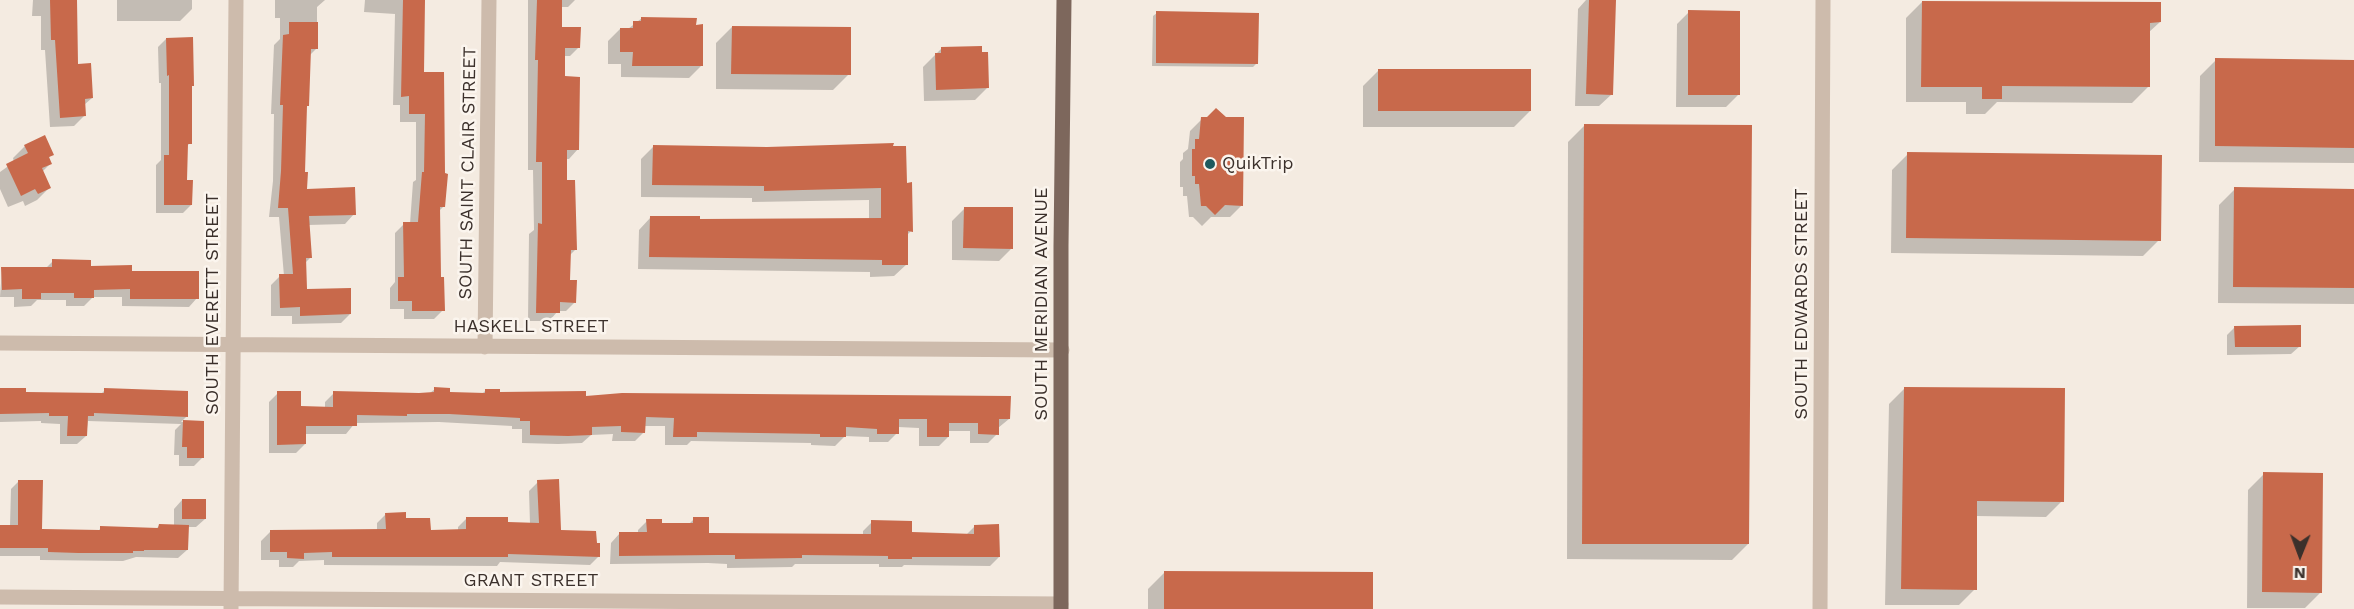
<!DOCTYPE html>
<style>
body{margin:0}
#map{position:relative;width:2354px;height:609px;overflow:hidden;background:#f4ebe1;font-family:"Work Sans",sans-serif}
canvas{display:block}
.north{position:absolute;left:2270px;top:525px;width:60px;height:60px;-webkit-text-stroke:4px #fbf5ee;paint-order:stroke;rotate:181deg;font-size:16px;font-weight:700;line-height:24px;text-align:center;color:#3b302b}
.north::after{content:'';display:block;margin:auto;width:21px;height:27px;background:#3b302b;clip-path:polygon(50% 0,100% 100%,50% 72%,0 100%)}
</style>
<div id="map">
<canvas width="2354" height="609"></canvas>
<div class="north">N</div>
</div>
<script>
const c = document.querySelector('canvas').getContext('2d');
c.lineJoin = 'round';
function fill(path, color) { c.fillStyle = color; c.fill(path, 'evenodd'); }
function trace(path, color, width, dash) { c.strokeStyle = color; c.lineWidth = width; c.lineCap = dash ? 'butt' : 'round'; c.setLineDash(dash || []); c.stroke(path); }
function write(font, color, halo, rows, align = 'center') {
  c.font = font + ' "Work Sans",sans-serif'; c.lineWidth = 5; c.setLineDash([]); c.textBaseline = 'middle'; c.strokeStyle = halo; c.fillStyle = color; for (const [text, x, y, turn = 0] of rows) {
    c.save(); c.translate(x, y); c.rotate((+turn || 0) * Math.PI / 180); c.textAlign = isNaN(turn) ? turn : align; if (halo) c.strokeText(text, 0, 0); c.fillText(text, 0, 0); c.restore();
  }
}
fill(new Path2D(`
 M 33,0 L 76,0 L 77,66 L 92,98 L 84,105 L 85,115 L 74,126 L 50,127 L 45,50 L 41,50 L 41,16 L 32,16 Z
 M 117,0 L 192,0 L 192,9 L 180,21 L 117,21 Z
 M 275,0 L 325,0 L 317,7 L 317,48 L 309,56 L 305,108 L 304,173 L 306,190 L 354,214 L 345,224 L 308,225 L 311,257 L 305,263 L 306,291 L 350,314 L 341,323 L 292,324 L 292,316 L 271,316 L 271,285 L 280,276 L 284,276 L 279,217 L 269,217 L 273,181 L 274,114 L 271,114 L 274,45 L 280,39 L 280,18 L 275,18 Z
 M 365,0 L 424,0 L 423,73 L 444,206 L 439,211 L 439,278 L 443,310 L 434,319 L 404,319 L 404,309 L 390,309 L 390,288 L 395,282 L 395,233 L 404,224 L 410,224 L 413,182 L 416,180 L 416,122 L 400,122 L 400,105 L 393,105 L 395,14 L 364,12 Z
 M 528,0 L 575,0 L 568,7 L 561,7 L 561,28 L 579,47 L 570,56 L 564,56 L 563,78 L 578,149 L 569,159 L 565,159 L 565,181 L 576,249 L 569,256 L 569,281 L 575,302 L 566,311 L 558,311 L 549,321 L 528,321 L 529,234 L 534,230 L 533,170 L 528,170 Z
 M 1586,0 L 1615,0 L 1612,94 L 1599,106 L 1575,106 L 1578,9 Z
 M 1922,2 L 2160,22 L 2148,33 L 2148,87 L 2132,103 L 1997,102 L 1985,114 L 1966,114 L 1966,102 L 1906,102 L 1906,18 Z
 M 1689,12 L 1738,95 L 1726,107 L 1676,107 L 1677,24 Z
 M 1157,13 L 1256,64 L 1253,67 L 1152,66 L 1153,16 Z
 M 642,18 L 701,66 L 689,78 L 621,77 L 621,64 L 608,64 L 608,41 L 620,29 L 628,29 Z
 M 732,27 L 849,74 L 833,90 L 716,89 L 716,43 Z
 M 166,39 L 190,87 L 190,143 L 186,147 L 186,181 L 191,205 L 183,213 L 156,213 L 156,165 L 161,160 L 161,83 L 159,83 L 158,47 Z
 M 942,48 L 987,88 L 975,100 L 924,101 L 923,67 Z
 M 2216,60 L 2354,61 L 2354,163 L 2199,162 L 2200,76 Z
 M 1379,70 L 1530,111 L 1514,127 L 1363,127 L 1363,86 Z
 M 1202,119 L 1242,205 L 1230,217 L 1211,217 L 1202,226 L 1193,217 L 1189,217 L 1187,196 L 1183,196 L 1183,187 L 1180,187 L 1180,162 L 1183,159 L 1183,153 L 1188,149 L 1190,131 Z
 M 1584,126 L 1748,544 L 1732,560 L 1567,559 L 1568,142 Z
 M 25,146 L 52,154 L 48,159 L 50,164 L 42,172 L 49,188 L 37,200 L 25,206 L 23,201 L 8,207 L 0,189 L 0,172 L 14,162 L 13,158 Z
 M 653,147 L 905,184 L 911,231 L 906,236 L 907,264 L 894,276 L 870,277 L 870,272 L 638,269 L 639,230 L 651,217 L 698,220 L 869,220 L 869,200 L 752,202 L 752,198 L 641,197 L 641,159 Z
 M 1908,154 L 2159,240 L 2143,256 L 1891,253 L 1892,170 Z
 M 2235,189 L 2354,190 L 2354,304 L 2218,303 L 2219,205 Z
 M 965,208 L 1011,249 L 999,261 L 952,260 L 952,221 Z
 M 53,261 L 130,273 L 197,298 L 189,307 L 122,306 L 122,297 L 93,297 L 84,306 L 66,306 L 66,300 L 37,300 L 31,306 L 14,307 L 14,297 L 0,297 L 2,269 L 46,268 Z
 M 2235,327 L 2300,346 L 2291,354 L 2227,355 L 2227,335 Z
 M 1905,388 L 2062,501 L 2046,517 L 1976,516 L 1975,589 L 1959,605 L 1885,605 L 1889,404 Z
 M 0,389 L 24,394 L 101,394 L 105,390 L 187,416 L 181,422 L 203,422 L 202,458 L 194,466 L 179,466 L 179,455 L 174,455 L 175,430 L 181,424 L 88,421 L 86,436 L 77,444 L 60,444 L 60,424 L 41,423 L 41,421 L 0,422 Z
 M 435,389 L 448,393 L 481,395 L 486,390 L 498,394 L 1009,419 L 998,428 L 997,434 L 988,443 L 970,443 L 970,431 L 948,431 L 948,437 L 939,446 L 919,446 L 919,428 L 898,427 L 897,433 L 888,442 L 869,442 L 869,437 L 845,436 L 835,446 L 811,445 L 811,443 L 691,441 L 687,445 L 665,445 L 665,426 L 644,426 L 644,432 L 635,441 L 612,441 L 613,434 L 591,435 L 582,443 L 558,444 L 522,443 L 522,429 L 512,429 L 512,426 L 439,422 L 355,423 L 346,434 L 304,434 L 305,444 L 296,453 L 269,453 L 269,402 L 278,393 L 300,408 L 325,408 L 325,402 L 334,393 L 430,393 Z
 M 2264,474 L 2321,592 L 2305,608 L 2247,608 L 2248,490 Z
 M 19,481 L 41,530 L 97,532 L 101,528 L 156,529 L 159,526 L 174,526 L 174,509 L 182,500 L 205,519 L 196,527 L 187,527 L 187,550 L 178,558 L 136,557 L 123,561 L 40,560 L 40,556 L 0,556 L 0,527 L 10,526 L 11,489 Z
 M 538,482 L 559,532 L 599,556 L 590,565 L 500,562 L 497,566 L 324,565 L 324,560 L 299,561 L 293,567 L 279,567 L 279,560 L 261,560 L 261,541 L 270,532 L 377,530 L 377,523 L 386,514 L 429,531 L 458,530 L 458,527 L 467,518 L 507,524 L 530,524 L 529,491 Z
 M 694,519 L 707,535 L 863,535 L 863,531 L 872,522 L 911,533 L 966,535 L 975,526 L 999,557 L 990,566 L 904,565 L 902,567 L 879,567 L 879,564 L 795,564 L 792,567 L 727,568 L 727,564 L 708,563 L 610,564 L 611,543 L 620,533 L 638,533 L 638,530 L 647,521 L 660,525 L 688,525 Z
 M 1164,573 L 1372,609 L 1148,609 L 1148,589 Z`), '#0003');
fill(new Path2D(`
 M 50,0 L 77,0 L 78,64 L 91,63 L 93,98 L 85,99 L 86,116 L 60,118 L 55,40 L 51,40 Z
 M 403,0 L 425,0 L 424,72 L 444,72 L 445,173 L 448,174 L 445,207 L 440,207 L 441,277 L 444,277 L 445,311 L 412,311 L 412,301 L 398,301 L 398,277 L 404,277 L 403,222 L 418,222 L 422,172 L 424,172 L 425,114 L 409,114 L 409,96 L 401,97 Z
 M 537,0 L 562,0 L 562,27 L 581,27 L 580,48 L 565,48 L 565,76 L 580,77 L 579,150 L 567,150 L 567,180 L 575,180 L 577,250 L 571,250 L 570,280 L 577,280 L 576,303 L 560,302 L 560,313 L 536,313 L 538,223 L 542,224 L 542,162 L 536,162 L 538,60 L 535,60 Z
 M 1589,0 L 1616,0 L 1613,95 L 1586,94 Z
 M 1922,1 L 2161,2 L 2161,22 L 2150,23 L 2150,87 L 2002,86 L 2002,99 L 1982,99 L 1982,87 L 1921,87 Z
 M 1688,10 L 1740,11 L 1740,95 L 1688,95 Z
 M 1156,11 L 1259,13 L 1258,64 L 1156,63 Z
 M 641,17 L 697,18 L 696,25 L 703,24 L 703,66 L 632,66 L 633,52 L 620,52 L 620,28 L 633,28 L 633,21 L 641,21 Z
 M 289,22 L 318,22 L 318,49 L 311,49 L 309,106 L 307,106 L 305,172 L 308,172 L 307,189 L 355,187 L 356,215 L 309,216 L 312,258 L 306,258 L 307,289 L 351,288 L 351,314 L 300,316 L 300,307 L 280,308 L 279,274 L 293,274 L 288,208 L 278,208 L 281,171 L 283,105 L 280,105 L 283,35 L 289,34 Z
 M 732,26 L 851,27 L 851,75 L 731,74 Z
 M 193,37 L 194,86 L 192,86 L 192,144 L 188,144 L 187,180 L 193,180 L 192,205 L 164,205 L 164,155 L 169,155 L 169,75 L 167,76 L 166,38 Z
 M 982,46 L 982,52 L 988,52 L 989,88 L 936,90 L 935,53 L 941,53 L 941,47 Z
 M 2215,58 L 2354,60 L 2354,148 L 2215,146 Z
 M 1378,69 L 1531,69 L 1531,111 L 1378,111 Z
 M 1216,108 L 1226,117 L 1244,117 L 1243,206 L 1225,205 L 1215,215 L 1206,206 L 1201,206 L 1199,184 L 1195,184 L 1195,176 L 1192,176 L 1192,149 L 1195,149 L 1195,139 L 1199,139 L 1201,117 L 1207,117 Z
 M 1584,124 L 1752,125 L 1749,544 L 1582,544 Z
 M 45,135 L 54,155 L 49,157 L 52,164 L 42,168 L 51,188 L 38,194 L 35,189 L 21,196 L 6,164 L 28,153 L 24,145 Z
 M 894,143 L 893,146 L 906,146 L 907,183 L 912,182 L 913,232 L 908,231 L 908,265 L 882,265 L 882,260 L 649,257 L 650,216 L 700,216 L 700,219 L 881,218 L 881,188 L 764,191 L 764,186 L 652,185 L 653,145 L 767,147 Z
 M 1907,152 L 2162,155 L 2161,241 L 1906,238 Z
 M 2234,187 L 2354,189 L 2354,288 L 2233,287 Z
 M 964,207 L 1013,207 L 1013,249 L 963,248 Z
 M 52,259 L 91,260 L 91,266 L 132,265 L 132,271 L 199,271 L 199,299 L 130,299 L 130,289 L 94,290 L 94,298 L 74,298 L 74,293 L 41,293 L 41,299 L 22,299 L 22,289 L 2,290 L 1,267 L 52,267 Z
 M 2301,325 L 2301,347 L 2235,347 L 2234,326 Z
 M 434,387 L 450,388 L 450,392 L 485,393 L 485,389 L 500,389 L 500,392 L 586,391 L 586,396 L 622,393 L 1011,396 L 1010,419 L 999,419 L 999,435 L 978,434 L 978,423 L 949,423 L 949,437 L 927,437 L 927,419 L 899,419 L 899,434 L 877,434 L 877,429 L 846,427 L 846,437 L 820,437 L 820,434 L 697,432 L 697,437 L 673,437 L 674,418 L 646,417 L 645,433 L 621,432 L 621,426 L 592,427 L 592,435 L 568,436 L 530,435 L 530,421 L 520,421 L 520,418 L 449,414 L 407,414 L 407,416 L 357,415 L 357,426 L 306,426 L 306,444 L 277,445 L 277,391 L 301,391 L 301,406 L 333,407 L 333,391 L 419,393 L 434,392 Z
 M 1904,387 L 2065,388 L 2064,502 L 1977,501 L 1977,590 L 1901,589 Z
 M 0,388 L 26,388 L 26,392 L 104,393 L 104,388 L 188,391 L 188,417 L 94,413 L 94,416 L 88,416 L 87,436 L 67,436 L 68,416 L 49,416 L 49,413 L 0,414 Z
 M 183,420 L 204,421 L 204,458 L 187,458 L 187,447 L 182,447 Z
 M 2263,472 L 2323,473 L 2322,593 L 2262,592 Z
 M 559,479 L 561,530 L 596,531 L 597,543 L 600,543 L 600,557 L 508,554 L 508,557 L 332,557 L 332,552 L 304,553 L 304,559 L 287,558 L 287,552 L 270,552 L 270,530 L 386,529 L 385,513 L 406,512 L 406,518 L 430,518 L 431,530 L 466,529 L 466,517 L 508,517 L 508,522 L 539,523 L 537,480 Z
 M 18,480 L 43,480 L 42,529 L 100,530 L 100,526 L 158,528 L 159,524 L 189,525 L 188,550 L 144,550 L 144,551 L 133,551 L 133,553 L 78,553 L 48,552 L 48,548 L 0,548 L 0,525 L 18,525 Z
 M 182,499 L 206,499 L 206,519 L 182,519 Z
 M 693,517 L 709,517 L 709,533 L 871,534 L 871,520 L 912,521 L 912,532 L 974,534 L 974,525 L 999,524 L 1000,557 L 912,557 L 912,559 L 888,559 L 888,556 L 802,555 L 802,558 L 735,559 L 735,555 L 718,555 L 619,556 L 619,532 L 647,532 L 646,519 L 662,519 L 662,523 L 693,523 Z
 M 1164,571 L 1373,572 L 1373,609 L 1164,609 Z`), '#c8694b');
trace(new Path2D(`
 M 0,343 L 1062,350
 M 485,347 L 489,0
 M 0,597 L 1061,604
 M 231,609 L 236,0
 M 1820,609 L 1823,0`), '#cdbbac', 15);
trace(new Path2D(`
 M 1061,609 L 1061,246 L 1064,0`), '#7d675c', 15);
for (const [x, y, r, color] of [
 [1210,164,6,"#1f5a5e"]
]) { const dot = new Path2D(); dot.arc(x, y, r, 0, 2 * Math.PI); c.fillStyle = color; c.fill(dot); trace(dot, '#fbf5ee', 2); }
write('18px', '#3b302b', '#fbf5ee', [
 ["QuikTrip",1222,164]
], 'left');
write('18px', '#3b302b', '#fbf5ee', [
 ["SOUTH SAINT CLAIR STREET",468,173,-89],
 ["SOUTH EVERETT STREET",213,304,-90],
 ["SOUTH MERIDIAN AVENUE",1042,304,-90],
 ["SOUTH EDWARDS STREET",1802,304,-90],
 ["HASKELL STREET",531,327],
 ["GRANT STREET",531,581]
]);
</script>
